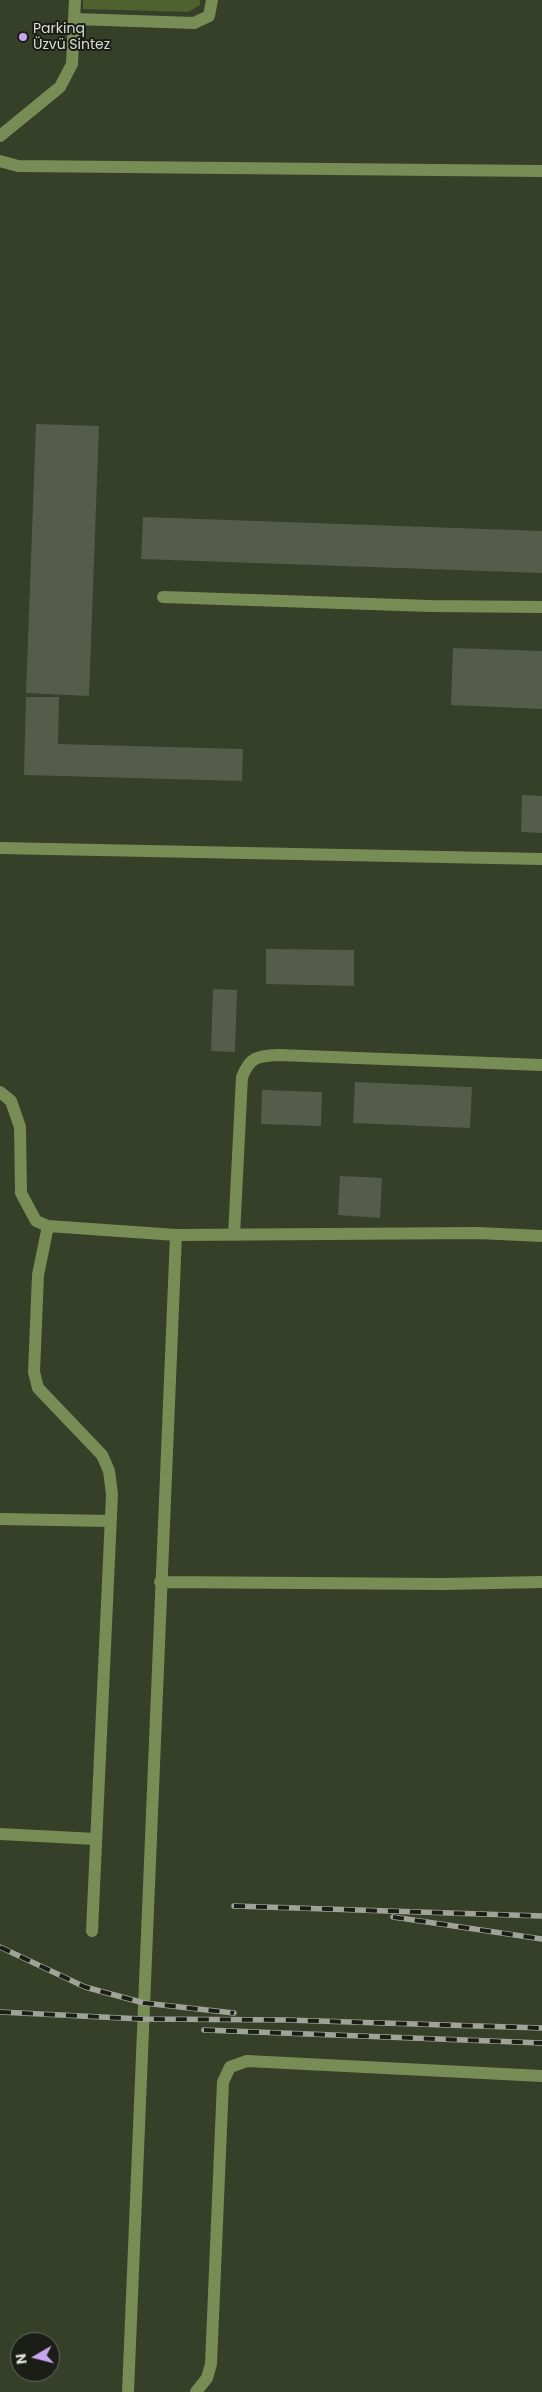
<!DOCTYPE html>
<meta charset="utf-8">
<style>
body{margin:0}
#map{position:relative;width:542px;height:2392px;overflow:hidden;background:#313727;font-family:Poppins,sans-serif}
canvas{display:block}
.north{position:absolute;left:10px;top:2332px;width:50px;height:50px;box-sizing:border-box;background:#1b1e16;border:1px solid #676a61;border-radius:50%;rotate:262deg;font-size:14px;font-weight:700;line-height:20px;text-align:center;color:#d9ddd2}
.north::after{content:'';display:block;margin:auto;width:18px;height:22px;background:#c7a6ef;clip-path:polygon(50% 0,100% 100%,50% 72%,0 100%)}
</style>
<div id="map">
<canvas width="542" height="2392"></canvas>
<div class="north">N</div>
</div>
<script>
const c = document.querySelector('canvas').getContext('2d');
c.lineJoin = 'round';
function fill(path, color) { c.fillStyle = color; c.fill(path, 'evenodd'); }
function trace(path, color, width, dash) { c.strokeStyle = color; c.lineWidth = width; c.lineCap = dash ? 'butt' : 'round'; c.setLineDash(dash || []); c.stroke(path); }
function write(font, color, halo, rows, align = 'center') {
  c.font = font + ' Poppins,sans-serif'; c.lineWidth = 4; c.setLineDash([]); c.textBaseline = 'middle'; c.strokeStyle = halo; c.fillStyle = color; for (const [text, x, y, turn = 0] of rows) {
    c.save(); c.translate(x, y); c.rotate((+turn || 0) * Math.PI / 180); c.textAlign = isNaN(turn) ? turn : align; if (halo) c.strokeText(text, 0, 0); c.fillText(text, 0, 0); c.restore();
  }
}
fill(new Path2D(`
 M 0,0 L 542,0 L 542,2392 L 0,2392 ZM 20,2342 L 50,2342 L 50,2372 L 20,2372 Z`), '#363f28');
fill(new Path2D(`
 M 83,0 L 200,0 L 200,5 L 188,12 L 83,9 Z`), '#506130');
fill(new Path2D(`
 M 36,424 L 99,426 L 89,696 L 26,693 Z
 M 143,517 L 542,531 L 542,573 L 141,559 Z
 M 453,648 L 542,651 L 542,709 L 451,705 Z
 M 26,697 L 59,697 L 58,744 L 243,749 L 242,781 L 24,775 Z
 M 522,795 L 542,796 L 542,833 L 521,832 Z
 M 266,949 L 354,950 L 354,986 L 266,984 Z
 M 213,989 L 237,990 L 235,1052 L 211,1051 Z
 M 355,1082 L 472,1087 L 470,1128 L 353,1123 Z
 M 262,1090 L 322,1092 L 321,1126 L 261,1124 Z
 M 340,1176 L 382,1178 L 380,1218 L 338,1215 Z`), '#555c4a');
trace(new Path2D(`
 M 75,19 L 194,23 L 209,16 L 212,0
 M 0,136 L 60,87 L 72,64 L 75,0
 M 0,161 L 18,166 L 542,171
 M 163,597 L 430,606 L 542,607
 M 0,848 L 542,859
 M 0,1092 L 11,1101 L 20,1127 L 21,1193 L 36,1221 L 48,1226 L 176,1235 L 128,2392
 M 48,1226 L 38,1275 L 34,1372 L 38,1388 L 102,1455 L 109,1471 L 112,1494 L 92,1931
 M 176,1235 L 478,1233 L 542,1236
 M 234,1235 L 242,1077 C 250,1057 257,1056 278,1055 L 542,1065
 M 0,1519 L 110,1521
 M 160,1582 L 444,1584 L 542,1582
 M 0,1834 L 96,1839
 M 196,2392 L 207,2378 L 211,2364 L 223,2082 L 230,2067 L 247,2061 L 542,2076`), '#788c55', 12);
const rail = new Path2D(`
 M 234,1906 L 542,1916
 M 393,1917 L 542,1939
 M 0,1947 L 85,1987 L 144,2003 L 234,2013
 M 0,2012 L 142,2019 L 286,2020 L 542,2028
 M 204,2030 L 542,2043`);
trace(rail, '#9fa497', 5.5);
trace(rail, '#1b1e16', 4, [11]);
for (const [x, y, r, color] of [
 [23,37,5,"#c7a6ef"]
]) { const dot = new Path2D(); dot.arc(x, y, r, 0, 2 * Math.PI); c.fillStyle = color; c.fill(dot); trace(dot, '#1b1e16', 2); }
write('14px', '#d9ddd2', '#1b1e16', [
 ["Parkinq",33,29],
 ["Üzvü Sintez",33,45]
], 'left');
</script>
